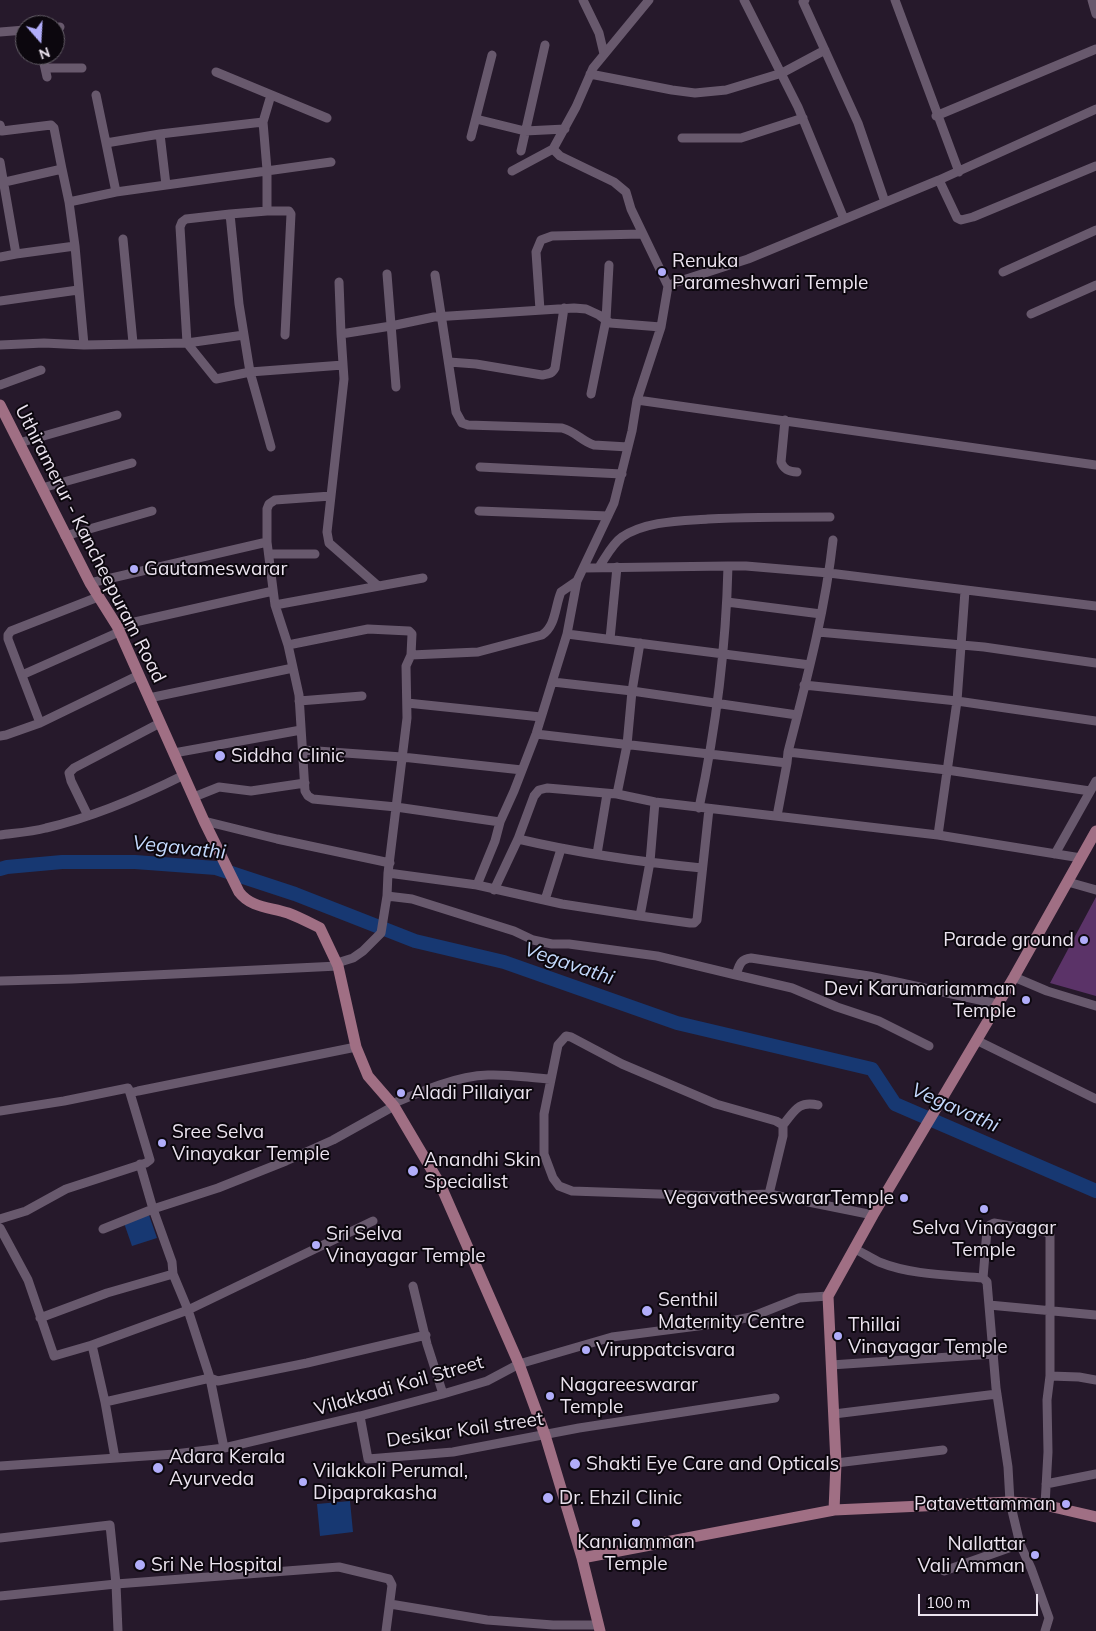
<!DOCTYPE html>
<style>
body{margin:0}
#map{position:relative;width:1096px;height:1631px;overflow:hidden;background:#26192b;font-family:Mulish,sans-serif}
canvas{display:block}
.north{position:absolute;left:15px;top:15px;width:50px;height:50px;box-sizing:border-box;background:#0c070e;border:1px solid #655f68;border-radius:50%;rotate:161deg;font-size:14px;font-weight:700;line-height:20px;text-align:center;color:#ebe3ef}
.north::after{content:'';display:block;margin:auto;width:18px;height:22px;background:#b1adfa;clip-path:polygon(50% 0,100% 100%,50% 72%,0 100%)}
.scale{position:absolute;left:918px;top:1594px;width:120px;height:22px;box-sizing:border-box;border:2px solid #ebe3ef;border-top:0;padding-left:6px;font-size:15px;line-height:18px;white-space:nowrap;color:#ebe3ef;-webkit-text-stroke:4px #0c070e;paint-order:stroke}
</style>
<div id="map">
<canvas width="1096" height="1631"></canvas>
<div class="north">N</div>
<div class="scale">100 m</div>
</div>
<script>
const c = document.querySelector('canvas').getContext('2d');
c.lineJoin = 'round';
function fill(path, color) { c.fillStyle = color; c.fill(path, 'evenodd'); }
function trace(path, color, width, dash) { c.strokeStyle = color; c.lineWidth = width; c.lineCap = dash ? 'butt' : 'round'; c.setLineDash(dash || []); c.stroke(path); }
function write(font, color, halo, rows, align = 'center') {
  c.font = font + ' Mulish,sans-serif'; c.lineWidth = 4; c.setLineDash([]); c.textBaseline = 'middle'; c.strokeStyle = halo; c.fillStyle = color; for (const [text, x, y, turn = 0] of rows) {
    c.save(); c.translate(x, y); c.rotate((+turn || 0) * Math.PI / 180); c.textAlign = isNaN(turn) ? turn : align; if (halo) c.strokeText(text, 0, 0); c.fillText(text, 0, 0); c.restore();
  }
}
fill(new Path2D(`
 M 1096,897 L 1096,996 L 1050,983 Z`), '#5b3368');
fill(new Path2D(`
 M 149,1215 L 157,1238 L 132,1246 L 124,1223 Z
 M 350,1501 L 353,1532 L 320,1536 L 317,1504 Z`), '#173872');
trace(new Path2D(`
 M 0,869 L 7,867 L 62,862 L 135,862 L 216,868 L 295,894 L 415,941 L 504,962 L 677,1023 L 872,1069 L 895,1104 L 1096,1191`), '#173872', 14);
trace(new Path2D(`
 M 583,0 L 599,33 L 604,54
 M 649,0 L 593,68 L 576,107 L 553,149 L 560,156 L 614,182 L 626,192 L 631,209 L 668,286
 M 744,0 L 798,107 L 844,219
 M 805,0 L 803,2 L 858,123 L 885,202
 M 895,0 L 959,172
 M 1092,0 L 1096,14
 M 55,28 L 60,27
 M 0,32 L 25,30
 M 42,55 L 47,77
 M 45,68 L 82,68
 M 216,72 L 327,118
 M 590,74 L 672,90 L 695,93 L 726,90 L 782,73 L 825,50
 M 96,95 L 106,143
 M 936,116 L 1096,49
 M 476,119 L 525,131 L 565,129
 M 263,122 L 271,95
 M 0,125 L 2,131 L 51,125 L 54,128 L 62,169
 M 160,134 L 166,185
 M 471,137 L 492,55
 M 682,138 L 741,138 L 803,118
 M 521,151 L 545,45
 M 0,162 L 16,254 L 75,246
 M 512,171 L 553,149
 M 939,180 L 957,218 L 961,220 L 973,217 L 1096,166
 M 0,183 L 62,169 L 69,202 L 116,192 L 106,143 L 160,134 L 263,122 L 267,170 L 267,211 L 230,214 L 239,304 L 250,372 L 271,447
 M 116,192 L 331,162
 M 69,202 L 75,246 L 84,345
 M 267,211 L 289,211 L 291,214 L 285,335
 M 230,214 L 186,219 L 182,222 L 180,227 L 187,343 L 244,335
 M 123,239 L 133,343
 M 0,257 L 16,254
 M 1003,272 L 1096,230
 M 387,274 L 396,387
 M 435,275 L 456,412 L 462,423 L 468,425 L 562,428 C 576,432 582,441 594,445 L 628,447
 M 339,282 L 341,334
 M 0,301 L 78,290
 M 540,310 L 536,252 L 541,240 L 552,236 L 643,234
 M 1031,314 L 1096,285
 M 661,327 L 668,286 L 674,283 L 748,259 L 939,180 L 1096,109
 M 0,345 L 44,343 L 84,345 L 187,343 L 216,379 L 250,372 L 343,365
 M 449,362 L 476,364 L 542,375 C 548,374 552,374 555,368 L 564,308
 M 0,385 L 41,370
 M 591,394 L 606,320 L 609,265
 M 637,400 L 1096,465
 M 785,420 L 781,462 C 784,470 789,472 797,472
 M 19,443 L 117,415
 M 480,467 L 622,474
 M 42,488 L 132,463
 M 331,496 L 327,532 L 329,543 L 378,586
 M 479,511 L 608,516
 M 65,536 L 152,511
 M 267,542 L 267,509 L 269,504 L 275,500 L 331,496 L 344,379 L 341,334 L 391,326 L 434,317 L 574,308 L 586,309 L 599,315 L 610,323 L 661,327 L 637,400 L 632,431 L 614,503 L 577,581 L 567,634 L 536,734 L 514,791 L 500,822 L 495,841 L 477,885 L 562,904 L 640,916 L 650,862 L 655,802
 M 269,554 L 315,554
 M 599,567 C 606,557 612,544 622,537 C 646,521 680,521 708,519 C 749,517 789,517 830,517
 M 584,568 L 728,566
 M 90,583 L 267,542 L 275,605 L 288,645 L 299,695 L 305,791 L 308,796 L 313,799 L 396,807 L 500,822
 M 727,602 L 821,614
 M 275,605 L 423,578
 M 117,626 L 273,591
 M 818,632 L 984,647 L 1096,663
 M 567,634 L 810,665
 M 610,639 L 617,567
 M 288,645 L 368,629 L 409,631 L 412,634 L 411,655
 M 22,675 L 119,632
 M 553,682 L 632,691 L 797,715
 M 804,685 L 957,701 L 1096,721
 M 149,698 L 293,668
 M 299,701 L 362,696
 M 407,703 L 541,717
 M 40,723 L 8,639 L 8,635 L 11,631 L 98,597
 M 536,734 L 787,763 L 788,752 L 947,770 L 1090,791
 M 0,736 L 6,735 L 40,723 L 139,675
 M 303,750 L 402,757 L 522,770
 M 788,752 C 806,682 825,612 833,540
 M 174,753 L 301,730
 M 617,794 L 627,745 L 632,691 L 640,643
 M 194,797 L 219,787 L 251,791 L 305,783
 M 699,808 C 716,728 726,648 728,566 L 746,566 L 829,573 L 1096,606
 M 88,816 L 71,781 L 69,773 L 74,768 L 160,723
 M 777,816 L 787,763
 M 204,821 L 277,839 L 390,863
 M 0,835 C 15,833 31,832 46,828 C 94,817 140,797 184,775
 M 938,835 L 957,701 L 965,591
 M 518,839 C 578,853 640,862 702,868
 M 597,854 L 607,794
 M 1055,854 L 1096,781
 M 388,873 L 477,885
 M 1068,882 L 1096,890
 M 494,890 L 518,839 L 534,796 L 539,790 L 547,788 L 617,794 L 655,802 L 938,835 L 1081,858
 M 387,896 L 412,899 L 514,931 L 533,940 L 552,944 L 569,944 L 657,956 L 736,975 C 739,966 740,959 751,958 L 869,976 L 998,1004
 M 545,900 L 561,849
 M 640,916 L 690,923 L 694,923 L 697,920 L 709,809
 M 337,963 L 353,958 L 363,951 L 381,933 L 387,896 L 388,873 L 407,718 L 406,666 L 411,655 L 478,652 L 542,635 C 556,626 555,606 561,592 L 577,581
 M 736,975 L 792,988 L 837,1007 L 879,1021 L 929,1046
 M 1014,977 L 1047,991 L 1096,1006
 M 0,981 L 72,979 L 338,966
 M 976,1040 L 1096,1099
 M 392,1104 C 422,1091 456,1076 488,1075 C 509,1074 530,1078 550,1079
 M 0,1111 L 64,1101 L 128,1088 L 130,1093 L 138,1091 L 356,1047
 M 783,1125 C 794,1112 798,1100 818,1105
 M 140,1164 L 153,1209 L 172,1262 L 173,1274 L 188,1310 L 373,1221
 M 769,1194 L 783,1136 L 783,1125 L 776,1121 L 716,1104 L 622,1064 L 571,1037 L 566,1036 L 558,1045 L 544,1114 L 544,1154 L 553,1178 L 559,1186 L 572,1191 L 716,1196 L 769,1194 L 873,1215
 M 0,1219 L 26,1211 L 66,1189 L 146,1163 L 150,1160 L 130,1093
 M 0,1228 L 28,1280 L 54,1356 L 92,1345 L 188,1310 L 210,1378 L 224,1448
 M 103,1229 L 153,1209 L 218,1188 L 286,1161 L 333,1140 L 394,1106
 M 855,1249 C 863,1253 871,1258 879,1262 C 911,1275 949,1275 983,1278 L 987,1282 L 996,1388 L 1008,1467 L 1010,1502 L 1020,1544 L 1031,1568 L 1049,1618 L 1045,1631
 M 983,1278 L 987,1230 L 990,1225 L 994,1223 L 1046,1232 L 1050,1235 L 1050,1376 L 1047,1400 L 1048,1452 L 1045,1505
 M 413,1286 L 427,1344 L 443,1394
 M 989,1305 L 1096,1315
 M 40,1318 L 107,1293 L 173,1274
 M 92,1345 L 105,1402 L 115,1458
 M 831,1365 L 994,1354
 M 1050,1376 L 1079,1377 L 1096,1380
 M 105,1402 L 210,1378 L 218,1381 L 307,1363 L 426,1335
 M 834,1414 L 997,1394
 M 360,1416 L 368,1459 L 453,1452 L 579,1428 L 775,1398
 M 836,1463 L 943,1450
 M 0,1466 L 175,1454 L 224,1448 L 360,1416 L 443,1394 L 487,1381 L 519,1364 L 612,1337 L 721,1323 L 751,1317 L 799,1298 L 828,1296
 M 1046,1484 L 1096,1474
 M 0,1538 L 110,1525 L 116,1584 L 118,1631
 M 944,1571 L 1020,1544
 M 0,1596 L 116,1584 L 339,1567 L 389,1579 L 392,1585 L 386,1631
 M 390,1604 L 487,1620 L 553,1625 L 598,1625`), '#68596d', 9);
trace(new Path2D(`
 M 0,405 L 90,583 L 117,626 L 204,821 L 239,892 C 251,908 270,907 288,913 C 299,917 310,923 320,928 L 338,966 L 356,1047 L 368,1076 L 394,1106 L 440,1184 L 519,1364 L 545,1435 L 582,1558 L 600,1631
 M 834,1510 L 1010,1502 L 1040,1504 L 1096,1517
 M 582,1558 L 834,1510 L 836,1463 L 828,1296 L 873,1215 L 1014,977 L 1096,831`), '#a06f84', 11);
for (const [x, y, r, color] of [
 [662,272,5,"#b1adfa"],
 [134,569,5,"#b1adfa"],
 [220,756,6,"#b1adfa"],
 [1084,940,5,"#b1adfa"],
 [1026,1000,5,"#b1adfa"],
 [401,1093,5,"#b1adfa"],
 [162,1143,5,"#b1adfa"],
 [413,1171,6,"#b1adfa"],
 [904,1198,5,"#b1adfa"],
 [984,1209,5,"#b1adfa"],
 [316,1245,5,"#b1adfa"],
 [647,1311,6,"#b1adfa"],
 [838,1336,5,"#b1adfa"],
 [586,1350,5,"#b1adfa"],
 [550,1396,5,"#b1adfa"],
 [575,1464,6,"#b1adfa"],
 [158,1468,6,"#b1adfa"],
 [303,1482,5,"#b1adfa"],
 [548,1498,6,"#b1adfa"],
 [1066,1504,5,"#b1adfa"],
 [636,1523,5,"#b1adfa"],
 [1035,1555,5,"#b1adfa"],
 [140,1565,6,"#b1adfa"]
]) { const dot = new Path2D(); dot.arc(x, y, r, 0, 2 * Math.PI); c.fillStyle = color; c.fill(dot); trace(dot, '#0c070e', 2); }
write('19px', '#ebe3ef', '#0c070e', [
 ["Renuka",672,261],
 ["Parameshwari Temple",672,283],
 ["Gautameswarar",144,569],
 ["Siddha Clinic",231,756],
 ["Parade ground",1074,940,"right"],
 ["Devi Karumariamman",1016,989,"right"],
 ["Temple",1016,1011,"right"],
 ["Aladi Pillaiyar",411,1093],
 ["Sree Selva",172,1132],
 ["Vinayakar Temple",172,1154],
 ["Anandhi Skin",424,1160],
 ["Specialist",424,1182],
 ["VegavatheeswararTemple",894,1198,"right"],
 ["Selva Vinayagar",984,1228,"center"],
 ["Temple",984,1250,"center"],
 ["Sri Selva",326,1234],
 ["Vinayagar Temple",326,1256],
 ["Senthil",658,1300],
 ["Maternity Centre",658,1322],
 ["Thillai",848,1325],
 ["Vinayagar Temple",848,1347],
 ["Viruppatcisvara",596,1350],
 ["Nagareeswarar",560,1385],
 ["Temple",560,1407],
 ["Adara Kerala",169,1457],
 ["Ayurveda",169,1479],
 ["Shakti Eye Care and Opticals",586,1464],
 ["Vilakkoli Perumal,",313,1471],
 ["Dipaprakasha",313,1493],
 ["Dr. Ehzil Clinic",559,1498],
 ["Patavettamman",1056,1504,"right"],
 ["Kanniamman",636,1542,"center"],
 ["Temple",636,1564,"center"],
 ["Nallattar",1025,1544,"right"],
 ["Vali Amman",1025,1566,"right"],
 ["Sri Ne Hospital",151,1565]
], 'left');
write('19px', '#ebe3ef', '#0c070e', [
 ["Uthiramerur - Kancheepuram Road",90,544,63],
 ["Vilakkadi Koil Street",399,1386,-16],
 ["Desikar Koil street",465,1430,-8]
]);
write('italic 20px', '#c3d8fc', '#0c070e', [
 ["Vegavathi",179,848,6],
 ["Vegavathi",569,964,19],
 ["Vegavathi",955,1108,24]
]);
</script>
